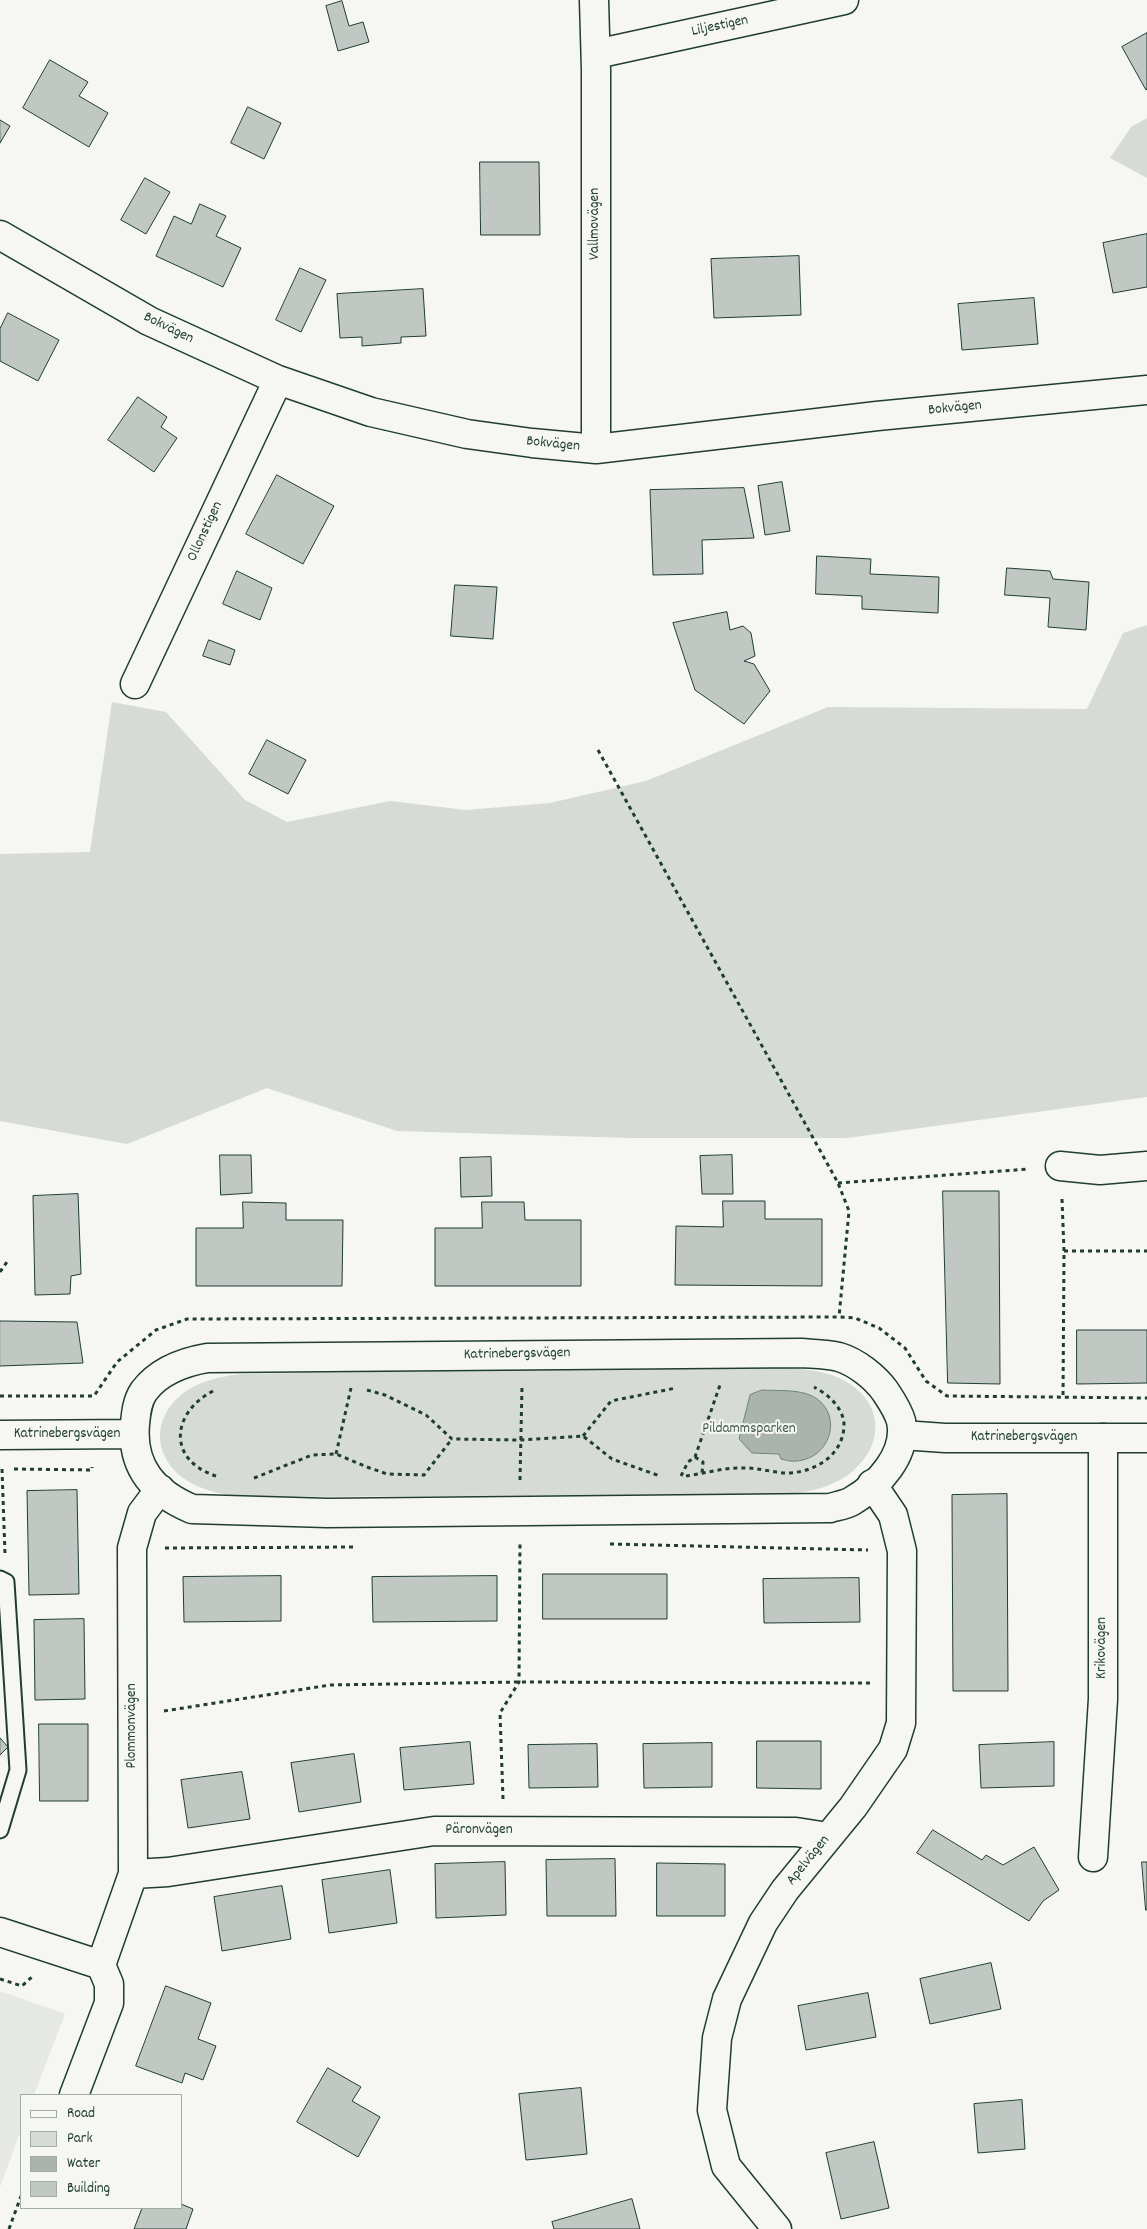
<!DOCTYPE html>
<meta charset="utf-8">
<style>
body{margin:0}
#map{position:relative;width:1147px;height:2229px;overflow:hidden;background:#f6f6f2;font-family:Dekko,sans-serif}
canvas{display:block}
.legend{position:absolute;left:20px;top:2094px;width:162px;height:115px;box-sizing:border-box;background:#f6f6f2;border:1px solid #a0aca6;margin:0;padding:6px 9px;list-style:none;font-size:15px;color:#1f3d34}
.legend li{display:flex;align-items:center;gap:10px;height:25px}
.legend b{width:25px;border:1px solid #a0aca6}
</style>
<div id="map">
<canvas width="1147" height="2229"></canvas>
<ul class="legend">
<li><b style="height:6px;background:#f6f6f2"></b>Road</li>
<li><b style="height:14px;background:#d6dbd6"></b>Park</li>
<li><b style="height:14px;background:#aab3ae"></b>Water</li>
<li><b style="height:14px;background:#c1c8c3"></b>Building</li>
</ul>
</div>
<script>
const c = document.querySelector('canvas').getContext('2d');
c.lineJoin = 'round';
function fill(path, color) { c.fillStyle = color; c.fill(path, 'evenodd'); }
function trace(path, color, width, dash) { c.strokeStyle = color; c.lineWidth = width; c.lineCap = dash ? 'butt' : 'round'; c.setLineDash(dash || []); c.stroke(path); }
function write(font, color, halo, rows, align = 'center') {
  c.font = font + ' Dekko,sans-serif'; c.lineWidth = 4; c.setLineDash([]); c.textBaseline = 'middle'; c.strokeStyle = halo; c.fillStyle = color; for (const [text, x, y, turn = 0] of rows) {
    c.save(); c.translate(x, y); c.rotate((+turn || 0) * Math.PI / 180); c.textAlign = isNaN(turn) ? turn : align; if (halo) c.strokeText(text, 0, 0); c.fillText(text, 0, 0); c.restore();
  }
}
fill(new Path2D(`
 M 0,1991 L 65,2014 L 34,2095 L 21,2095 L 21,2130 L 0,2187 Z`), '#e6e8e4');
fill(new Path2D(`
 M 1147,118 L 1147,178 L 1110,158 L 1131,127 Z
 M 1147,625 L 1147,1097 L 847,1138 L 630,1138 L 397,1131 L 267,1088 L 127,1144 L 0,1121 L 0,854 L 90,852 L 112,702 L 166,712 L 245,800 L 287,822 L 390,801 L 466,810 L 550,803 L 646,781 L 828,707 L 1087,709 L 1123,633 Z
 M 752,1366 C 781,1369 817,1366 843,1380 C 887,1403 885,1450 845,1477 C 825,1489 806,1493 783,1494 L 269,1497 C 243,1497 215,1496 191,1483 C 148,1458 151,1410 193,1387 C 208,1379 225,1376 241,1374 Z`), '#d6dbd6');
const water = new Path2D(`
 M 762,1390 C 777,1391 798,1389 812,1396 C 844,1412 832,1459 796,1461 C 791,1462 786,1460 781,1459 L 779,1454 L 752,1453 L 739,1439 L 750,1395 Z`);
fill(water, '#aab3ae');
trace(water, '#72847d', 1);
const building = new Path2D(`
 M 342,1 L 349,26 L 363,22 L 369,42 L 338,51 L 326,6 Z
 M 1147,33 L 1147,89 L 1146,90 L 1122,47 Z
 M 50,60 L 88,82 L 79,96 L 108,113 L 89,147 L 23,108 Z
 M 248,107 L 281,123 L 264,159 L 231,143 Z
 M 0,120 L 10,126 L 0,143 Z
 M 480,162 L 539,162 L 540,235 L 481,235 Z
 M 145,178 L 170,192 L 146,234 L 121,220 Z
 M 200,204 L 226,216 L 216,236 L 241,248 L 223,287 L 156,256 L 174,216 L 191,224 Z
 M 1147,234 L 1147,287 L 1113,293 L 1103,243 Z
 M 799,256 L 801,315 L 714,318 L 711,259 Z
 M 300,268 L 326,280 L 301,332 L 276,320 Z
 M 423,289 L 426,336 L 401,337 L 401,343 L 362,346 L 362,337 L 340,338 L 337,294 Z
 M 1034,298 L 1038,344 L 962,350 L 958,304 Z
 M 8,313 L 59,340 L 38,381 L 0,361 L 0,329 Z
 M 138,397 L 167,417 L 161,427 L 177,438 L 154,472 L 108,440 Z
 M 277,475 L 334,506 L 303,564 L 246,534 Z
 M 782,482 L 790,531 L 765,535 L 758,486 Z
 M 744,488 L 754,538 L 702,540 L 703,574 L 653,575 L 650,490 Z
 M 817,556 L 871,559 L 870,574 L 939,577 L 938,613 L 862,609 L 862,596 L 816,594 Z
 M 1007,568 L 1050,571 L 1053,579 L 1089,582 L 1086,630 L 1048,627 L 1050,598 L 1005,595 Z
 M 237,571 L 272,588 L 260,620 L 223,604 Z
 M 455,585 L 497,587 L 493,639 L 451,636 Z
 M 727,612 L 730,630 L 743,626 L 751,633 L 755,656 L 744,661 L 754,664 L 770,691 L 744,724 L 695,690 L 673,623 Z
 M 209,640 L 235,650 L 230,665 L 203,656 Z
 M 267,740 L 306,760 L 288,794 L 249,774 Z
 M 220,1155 L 251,1155 L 252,1193 L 221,1195 Z
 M 732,1155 L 733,1194 L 702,1194 L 700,1156 Z
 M 491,1157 L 492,1196 L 461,1197 L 460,1158 Z
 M 943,1191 L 999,1191 L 1000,1384 L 948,1383 Z
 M 78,1194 L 81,1274 L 71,1276 L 70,1294 L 35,1295 L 33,1196 Z
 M 723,1201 L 765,1201 L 765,1219 L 822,1219 L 822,1286 L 675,1285 L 676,1226 L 723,1227 Z
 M 243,1202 L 286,1203 L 286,1220 L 343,1220 L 342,1286 L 196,1286 L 196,1228 L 243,1228 Z
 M 482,1202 L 524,1202 L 525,1220 L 581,1220 L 581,1286 L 435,1286 L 435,1228 L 482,1228 Z
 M 0,1321 L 77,1322 L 83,1363 L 0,1366 Z
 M 1077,1330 L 1147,1330 L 1147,1383 L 1077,1384 Z
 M 77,1490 L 79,1594 L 29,1595 L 27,1491 Z
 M 1007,1494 L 1008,1691 L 953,1691 L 952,1495 Z
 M 543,1574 L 667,1574 L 667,1619 L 543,1619 Z
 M 281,1576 L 281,1621 L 184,1622 L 183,1577 Z
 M 497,1576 L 497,1621 L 373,1622 L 372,1577 Z
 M 859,1578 L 860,1622 L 764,1623 L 763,1579 Z
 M 84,1619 L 85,1699 L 35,1700 L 34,1620 Z
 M 39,1724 L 88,1724 L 88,1801 L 40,1801 Z
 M 0,1738 L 8,1747 L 0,1755 Z
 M 757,1741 L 821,1741 L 821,1789 L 757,1788 Z
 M 470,1742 L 474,1784 L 404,1790 L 400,1748 Z
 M 1054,1742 L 1054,1786 L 981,1788 L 979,1745 Z
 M 712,1743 L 712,1787 L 644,1788 L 643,1744 Z
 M 597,1744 L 598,1787 L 529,1788 L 528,1745 Z
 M 354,1754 L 361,1802 L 299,1812 L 291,1763 Z
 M 242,1772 L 250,1819 L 188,1828 L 181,1780 Z
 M 933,1830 L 982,1860 L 986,1855 L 1003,1865 L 1034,1847 L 1059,1890 L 1043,1901 L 1029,1921 L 917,1853 Z
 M 615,1859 L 616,1916 L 547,1916 L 546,1860 Z
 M 505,1862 L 506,1915 L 436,1918 L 435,1864 Z
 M 1142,1862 L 1147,1862 L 1147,1910 L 1146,1910 Z
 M 657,1863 L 725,1864 L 725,1916 L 657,1916 Z
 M 390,1870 L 397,1923 L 329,1933 L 322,1880 Z
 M 282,1886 L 291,1939 L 222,1951 L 214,1897 Z
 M 991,1963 L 1001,2009 L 930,2024 L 920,1979 Z
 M 166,1986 L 211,2003 L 198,2039 L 216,2046 L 203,2080 L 185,2073 L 182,2083 L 136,2066 Z
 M 868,1993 L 876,2037 L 806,2050 L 798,2006 Z
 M 328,2068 L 361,2087 L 352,2101 L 380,2117 L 358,2157 L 297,2122 Z
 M 581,2088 L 587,2154 L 526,2160 L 519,2094 Z
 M 1022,2100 L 1025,2149 L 978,2153 L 974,2104 Z
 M 874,2142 L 889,2208 L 841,2219 L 826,2153 Z
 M 632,2199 L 640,2229 L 554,2229 L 552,2222 Z
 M 181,2204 L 193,2209 L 186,2229 L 134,2229 L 142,2208 L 181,2208 Z`);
fill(building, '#c1c8c3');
trace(building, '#1f3d34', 1);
const service = new Path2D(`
 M 0,1579 L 6,1582 L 18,1770 L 0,1830`);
const minor = new Path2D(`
 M 594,0 L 596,70 L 596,449
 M 596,54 L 844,0
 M 0,235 L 149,321 L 278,380 L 371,412 L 467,434 L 532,443 L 596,449 L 877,416 L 1147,390
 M 135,684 L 278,380
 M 1060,1166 L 1100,1170 L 1147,1166
 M 1093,1857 L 1103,1699 L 1103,1438
 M 133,1874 L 168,1872 L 434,1831 L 796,1832 L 828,1837
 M 0,1932 L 101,1965
 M 101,1965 L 133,1874 L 132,1548 L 142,1513 L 160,1489
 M 74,2095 L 109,2003 L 109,1984 L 101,1965
 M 777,2229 L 726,2166 L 712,2110 L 717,2038 L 727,1999 L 763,1923 L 785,1890 L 853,1807 L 893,1749 L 901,1723 L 902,1551 L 893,1515 L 872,1484`);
const tertiary = new Path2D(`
 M 801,1353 C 814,1354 827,1354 839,1357 C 856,1362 875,1377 885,1391 C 891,1400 898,1410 901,1421 C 908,1454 878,1486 852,1501 C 845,1505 837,1506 830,1508 L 327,1513 L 192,1509 C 154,1493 131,1467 135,1424 C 136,1413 137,1401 144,1391 C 159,1371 184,1362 207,1358 Z
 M 0,1435 L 134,1434
 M 902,1435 L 945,1438 L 1147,1438`);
trace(service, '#1f3d34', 19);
trace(minor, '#1f3d34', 31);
trace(tertiary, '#1f3d34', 31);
trace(new Path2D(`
 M 598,750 L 838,1183 L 849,1211 L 839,1317
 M 838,1183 L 1029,1169
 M 1062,1199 L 1064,1251 L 1063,1398
 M 1064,1251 L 1147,1251
 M 0,1272 L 9,1259
 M 367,1390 L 385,1395 L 426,1415 L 452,1439 L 520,1440 L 583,1436 L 612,1459 L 660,1476
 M 213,1391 C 171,1413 167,1460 216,1476
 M 0,1396 L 94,1396 L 117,1362 L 156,1330 L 187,1319 L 839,1317 L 855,1318 L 879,1328 L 905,1348 L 926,1381 L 947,1396 L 1147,1398
 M 583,1436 L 611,1401 L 676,1388
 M 336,1454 L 351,1388
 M 695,1457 L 703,1462 L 702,1473
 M 2,1469 L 5,1554
 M 14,1469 L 92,1470 L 92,1467
 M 681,1476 L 688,1462 L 695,1457 L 720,1385
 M 686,1476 C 706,1473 726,1467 746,1468 C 760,1468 774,1473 788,1473 C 815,1472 842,1456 844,1427 C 845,1409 828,1394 814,1387
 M 254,1478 L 312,1455 L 336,1454 L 367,1467 L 387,1474 L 424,1475 L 452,1439
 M 520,1480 L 522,1386
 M 610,1544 L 868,1550
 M 165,1548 L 356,1547
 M 164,1711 L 330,1685 L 519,1682 L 871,1683
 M 503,1799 L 500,1713 L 519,1682 L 520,1541
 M 0,1979 L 22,1986 L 34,1975
 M 9,2229 L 21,2196`), '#1f3d34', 3, [4, 4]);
trace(service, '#f6f6f2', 15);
trace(minor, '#f6f6f2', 28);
trace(tertiary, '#f6f6f2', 28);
write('15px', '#1f3d34', '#f6f6f2', [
 ["Liljestigen",720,27,-12],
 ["Vallmovägen",596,224,-90],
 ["Bokvägen",168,329,26],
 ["Bokvägen",955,409,-6],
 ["Bokvägen",553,445,6],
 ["Ollonstigen",206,532,-65],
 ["Katrinebergsvägen",517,1355,-1],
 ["Katrinebergsvägen",67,1435],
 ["Katrinebergsvägen",1024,1438],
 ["Krikovägen",1103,1648,-90],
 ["Plommonvägen",133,1726,-90],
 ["Päronvägen",479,1831],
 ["Apelvägen",809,1861,-51]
]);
write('15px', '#445d54', '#f6f6f2', [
 ["Pildammsparken",749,1430]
]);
</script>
